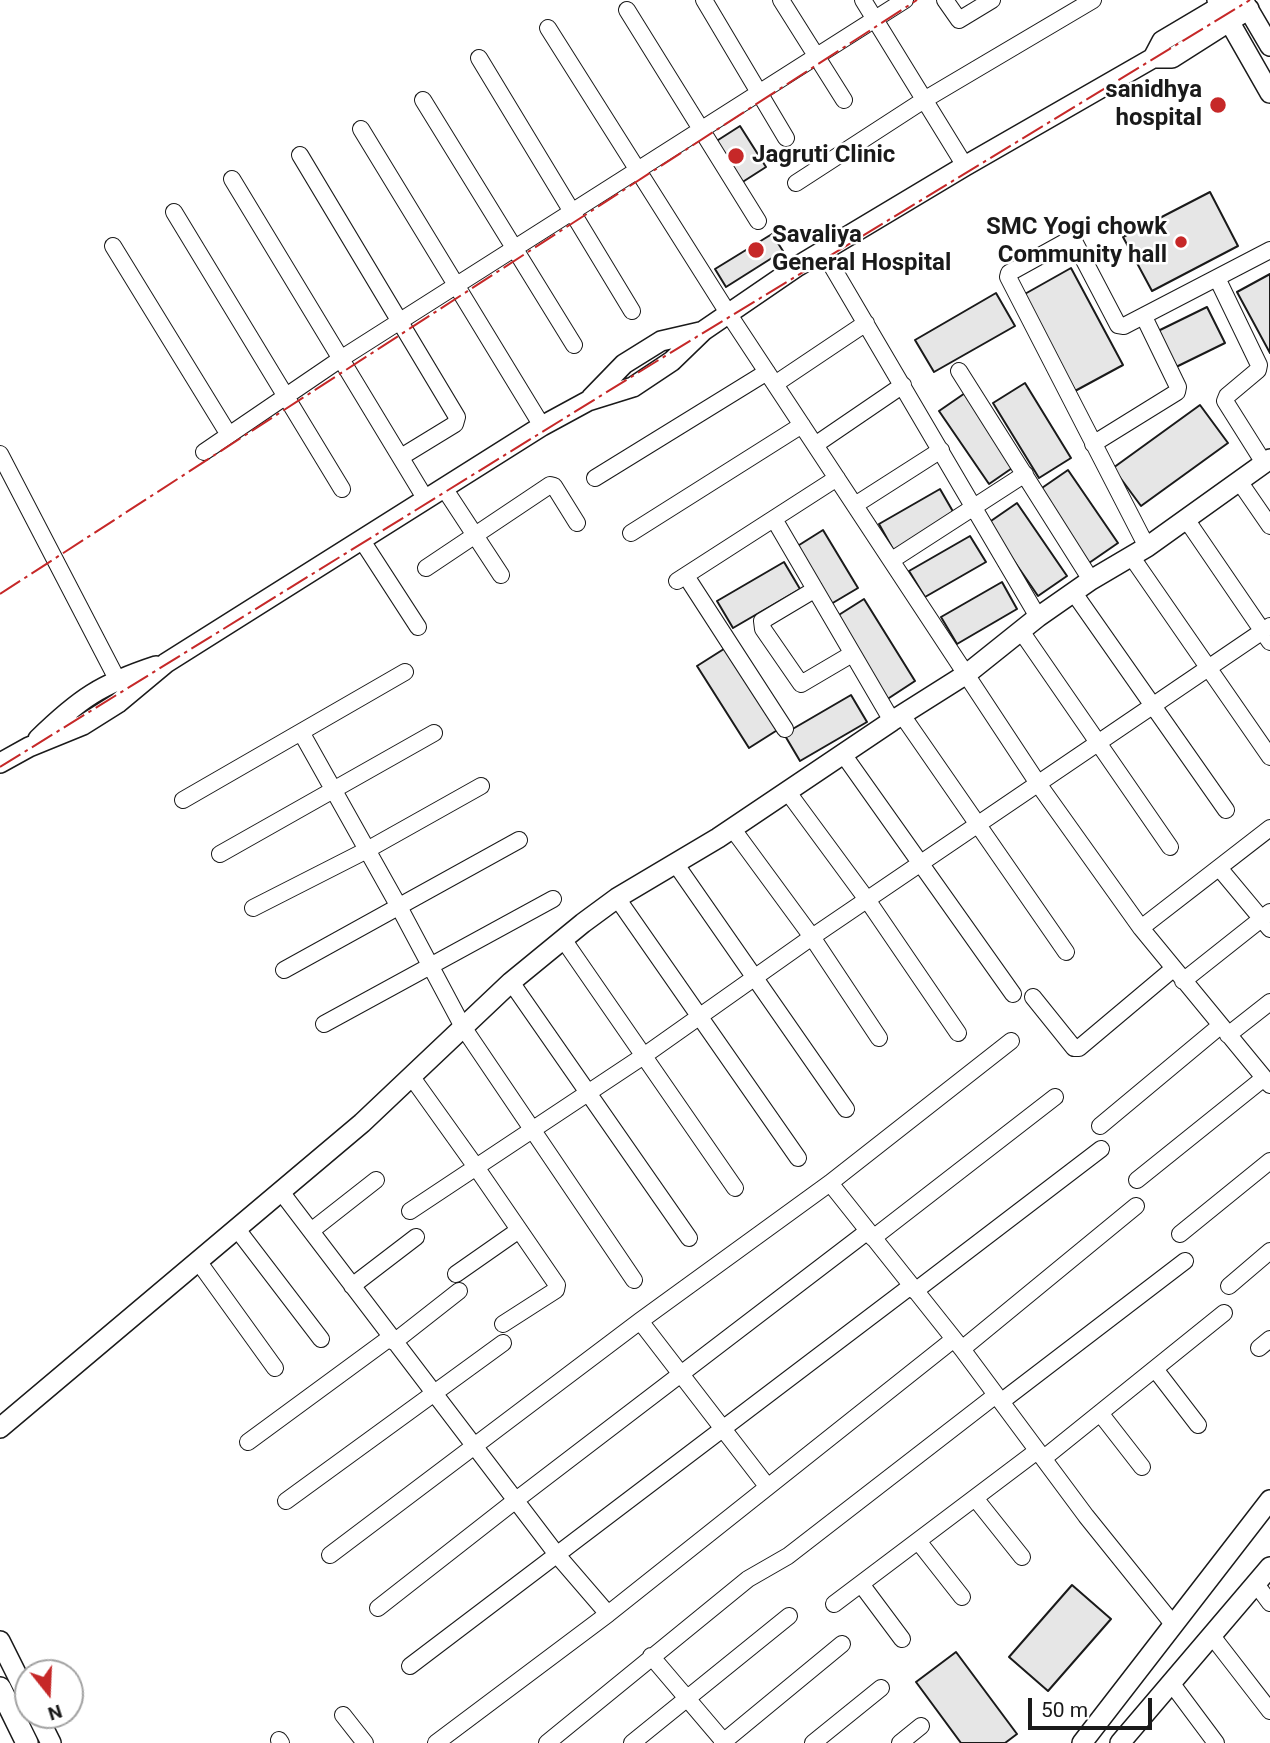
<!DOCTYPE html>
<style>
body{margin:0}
#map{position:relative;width:1270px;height:1743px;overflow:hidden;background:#fff;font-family:Roboto,sans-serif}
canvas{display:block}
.north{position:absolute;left:14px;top:1659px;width:70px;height:70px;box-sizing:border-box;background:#fff;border:2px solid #a3a3a3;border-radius:50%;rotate:162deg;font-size:19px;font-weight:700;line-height:28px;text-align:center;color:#1a1a1a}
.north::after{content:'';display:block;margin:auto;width:24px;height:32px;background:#c62828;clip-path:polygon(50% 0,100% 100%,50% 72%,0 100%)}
.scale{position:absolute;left:1028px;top:1698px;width:124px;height:32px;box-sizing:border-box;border:4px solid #1a1a1a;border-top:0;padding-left:9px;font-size:21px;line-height:24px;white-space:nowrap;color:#1a1a1a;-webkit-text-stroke:5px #fff;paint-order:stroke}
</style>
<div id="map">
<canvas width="1270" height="1743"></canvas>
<div class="north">N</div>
<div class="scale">50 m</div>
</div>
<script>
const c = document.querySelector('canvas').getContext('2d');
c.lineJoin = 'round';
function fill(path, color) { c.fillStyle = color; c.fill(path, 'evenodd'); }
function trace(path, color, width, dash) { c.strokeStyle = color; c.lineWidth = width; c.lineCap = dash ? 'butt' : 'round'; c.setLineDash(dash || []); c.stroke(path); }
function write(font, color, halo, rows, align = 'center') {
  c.font = font + ' Roboto,sans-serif'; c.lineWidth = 5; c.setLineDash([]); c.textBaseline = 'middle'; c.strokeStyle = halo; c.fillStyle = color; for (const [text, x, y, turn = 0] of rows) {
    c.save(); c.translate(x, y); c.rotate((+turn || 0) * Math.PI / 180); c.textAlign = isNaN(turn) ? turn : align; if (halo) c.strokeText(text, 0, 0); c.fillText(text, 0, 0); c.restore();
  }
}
const building = new Path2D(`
 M 740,126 L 766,167 L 741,183 L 715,142 Z
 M 1210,192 L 1238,246 L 1152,291 L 1123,237 Z
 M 772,234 L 783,251 L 726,287 L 715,269 Z
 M 1071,268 L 1123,365 L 1075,391 L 1023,295 Z
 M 1270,274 L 1270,353 L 1237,292 Z
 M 996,293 L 1015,326 L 934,372 L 915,340 Z
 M 1207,307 L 1225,343 L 1176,367 L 1158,331 Z
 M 1025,383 L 1071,458 L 1039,478 L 993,403 Z
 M 968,391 L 1018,464 L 989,484 L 939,411 Z
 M 1200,405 L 1228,443 L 1141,506 L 1113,468 Z
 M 1068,470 L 1118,543 L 1089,563 L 1039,490 Z
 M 940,489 L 955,515 L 894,551 L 879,524 Z
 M 1017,503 L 1067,576 L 1038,596 L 988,523 Z
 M 823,530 L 858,588 L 831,604 L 796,547 Z
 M 970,536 L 986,562 L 925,597 L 909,571 Z
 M 784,562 L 800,589 L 733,628 L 717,601 Z
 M 1002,582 L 1017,609 L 957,644 L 941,617 Z
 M 864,599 L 915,681 L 886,700 L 834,618 Z
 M 727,647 L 779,729 L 749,748 L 697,666 Z
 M 851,695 L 867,722 L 800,761 L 784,734 Z
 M 1072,1585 L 1111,1619 L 1048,1691 L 1009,1657 Z
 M 956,1652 L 1017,1734 L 1005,1743 L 961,1743 L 916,1682 Z`);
fill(building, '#e6e6e6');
trace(building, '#1a1a1a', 2);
const minor = new Path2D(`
 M 704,0 L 786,138
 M 781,0 L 844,100
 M 863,0 L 965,166
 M 945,0 L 959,20 L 992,0
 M 627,10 L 758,221
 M 548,28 L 728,313 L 1039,785 L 1141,928 L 1270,1085
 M 479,58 L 632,311
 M 423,100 L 574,345
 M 361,129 L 542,426
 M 300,155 L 457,417 L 455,424 L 401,457
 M 232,179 L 425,498
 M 796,183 L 924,100 L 1093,0
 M 174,212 L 342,489
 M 113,246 L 229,435
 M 823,251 L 1038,617
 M 1217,278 L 1259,365 L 1258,370 L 1227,396 L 1225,401 L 1264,463
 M 959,371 L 1091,580
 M 775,384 L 866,323
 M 1093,444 L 1177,392 L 1178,387 L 1144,317
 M 815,445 L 903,385
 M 204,452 L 342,358 L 905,0
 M 0,454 L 117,679
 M 595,478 L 767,372
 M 1239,481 L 1270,526
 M 444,488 L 501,575
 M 855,505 L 941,450
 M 774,519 L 892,721
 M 1186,519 L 1270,642
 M 631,533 L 802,425
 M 361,539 L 418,627
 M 1147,547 L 1008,277 L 1009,273 L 1067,241 L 1075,243 L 1118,325 L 1124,326 L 1270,250
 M 1131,556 L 1270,757
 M 892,560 L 1025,474
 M 426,568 L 550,485 L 554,486 L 577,523
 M 686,576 L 785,729
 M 677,581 L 837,478
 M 814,590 L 762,621 L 763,629 L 801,684 L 852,654
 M 1074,593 L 1226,810
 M 1021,631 L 1170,847
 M 902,715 L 1066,952
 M 301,732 L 398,905 L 463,1027 L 634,1280
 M 843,754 L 1013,994
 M 787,791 L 868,901 L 958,1033
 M 183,800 L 405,672
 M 732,828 L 812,937 L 879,1038
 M 220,854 L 434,733
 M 675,863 L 846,1109
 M 1220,869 L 1270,929
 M 617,898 L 798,1158
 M 253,908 L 367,850 L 481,786
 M 1141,928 L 1270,828
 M 563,939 L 735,1188
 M 284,970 L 519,840
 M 1183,981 L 1270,912
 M 511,982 L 689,1238
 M 1033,997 L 1074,1048 L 1079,1048 L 1173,969
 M 324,1024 L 553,899
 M 1228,1035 L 1270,1002
 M 411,1076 L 476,1167 L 557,1285 L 556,1290 L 503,1324
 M 1100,1126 L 1220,1026
 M 1137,1180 L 1264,1078
 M 830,1183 L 962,1349 L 1086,1516 L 1173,1624
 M 282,1193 L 558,1556 L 608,1614
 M 410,1211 L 645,1055 L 812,937 L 1270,626
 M 237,1229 L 321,1339
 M 311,1231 L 376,1180
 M 1180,1234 L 1270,1161
 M 873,1238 L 1055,1097
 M 198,1261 L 275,1368
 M 456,1274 L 519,1230
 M 352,1286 L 416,1237
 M 1229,1286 L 1270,1251
 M 915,1291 L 1101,1149
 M 640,1321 L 767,1486
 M 394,1342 L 459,1291
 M 1259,1348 L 1270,1339
 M 962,1349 L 1136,1206
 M 1155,1369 L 1198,1425
 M 1002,1401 L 1185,1261
 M 1100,1413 L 1142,1467
 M 248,1442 L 391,1337
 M 1044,1458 L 1224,1313
 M 975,1498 L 1022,1557
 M 286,1501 L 503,1343
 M 918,1541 L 962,1597
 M 330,1555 L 640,1321 L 830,1183 L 1011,1041
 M 861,1584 L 902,1639
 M 1256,1584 L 1270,1603
 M 834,1604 L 1037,1451
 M 378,1608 L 516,1500 L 868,1231
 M 1212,1636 L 1270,1711
 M 651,1656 L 725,1743
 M 410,1666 L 911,1286
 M 1172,1684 L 1216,1743
 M 343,1715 L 365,1743
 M 279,1740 L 281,1743
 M 436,1743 L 608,1614 L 954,1339
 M 547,1743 L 748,1579 L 788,1556 L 996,1395
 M 632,1743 L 789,1616
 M 722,1743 L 842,1644
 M 813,1743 L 881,1688
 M 900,1743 L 921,1726`);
const tertiary = new Path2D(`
 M 1217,0 L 1270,93
 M 1243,0 L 1270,46
 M 1153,58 L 1162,41 L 1231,0
 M 591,398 L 624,364 L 661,341 L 700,332
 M 38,739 C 79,699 101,684 156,666
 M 0,763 L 29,747 L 83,725 L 118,703 L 166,663 L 542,426 L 588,401 L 633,387 L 672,361 L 703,331 L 798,266 L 965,166 L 1153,58 L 1172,58 L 1249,9
 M 0,1428 L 362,1123 L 511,982 L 583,923 L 617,898 L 718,838 L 892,721 L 968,673 L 1038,617 L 1091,580 L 1147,547 L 1270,459
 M 0,1641 L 28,1697
 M 37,1715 L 51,1743
 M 1082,1743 L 1270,1500
 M 1120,1743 L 1270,1567`);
const secondary = new Path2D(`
 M 0,1688 L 27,1743`);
trace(minor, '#1a1a1a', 18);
trace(tertiary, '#1a1a1a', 22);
trace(secondary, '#1a1a1a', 24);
trace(minor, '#fff', 16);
trace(tertiary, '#fff', 19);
trace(secondary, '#fff', 21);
trace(new Path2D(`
 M 0,594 L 917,0
 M 0,767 L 657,361 L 1250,0`), '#c62828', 2, [24, 5, 3.5, 5]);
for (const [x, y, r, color] of [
 [1218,105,9,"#c62828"],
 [736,156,9,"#c62828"],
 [1181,242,7,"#c62828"],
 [756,250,9,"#c62828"]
]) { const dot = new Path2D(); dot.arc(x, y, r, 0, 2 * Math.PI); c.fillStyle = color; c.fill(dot); trace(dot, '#fff', 2.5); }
write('bold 24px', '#1a1a1a', '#fff', [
 ["sanidhya",1202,91],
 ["hospital",1202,119],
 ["Jagruti Clinic",752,156,"left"],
 ["SMC Yogi chowk",1167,228],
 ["Community hall",1167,256],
 ["Savaliya",772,236,"left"],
 ["General Hospital",772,264,"left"]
], 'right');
</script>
